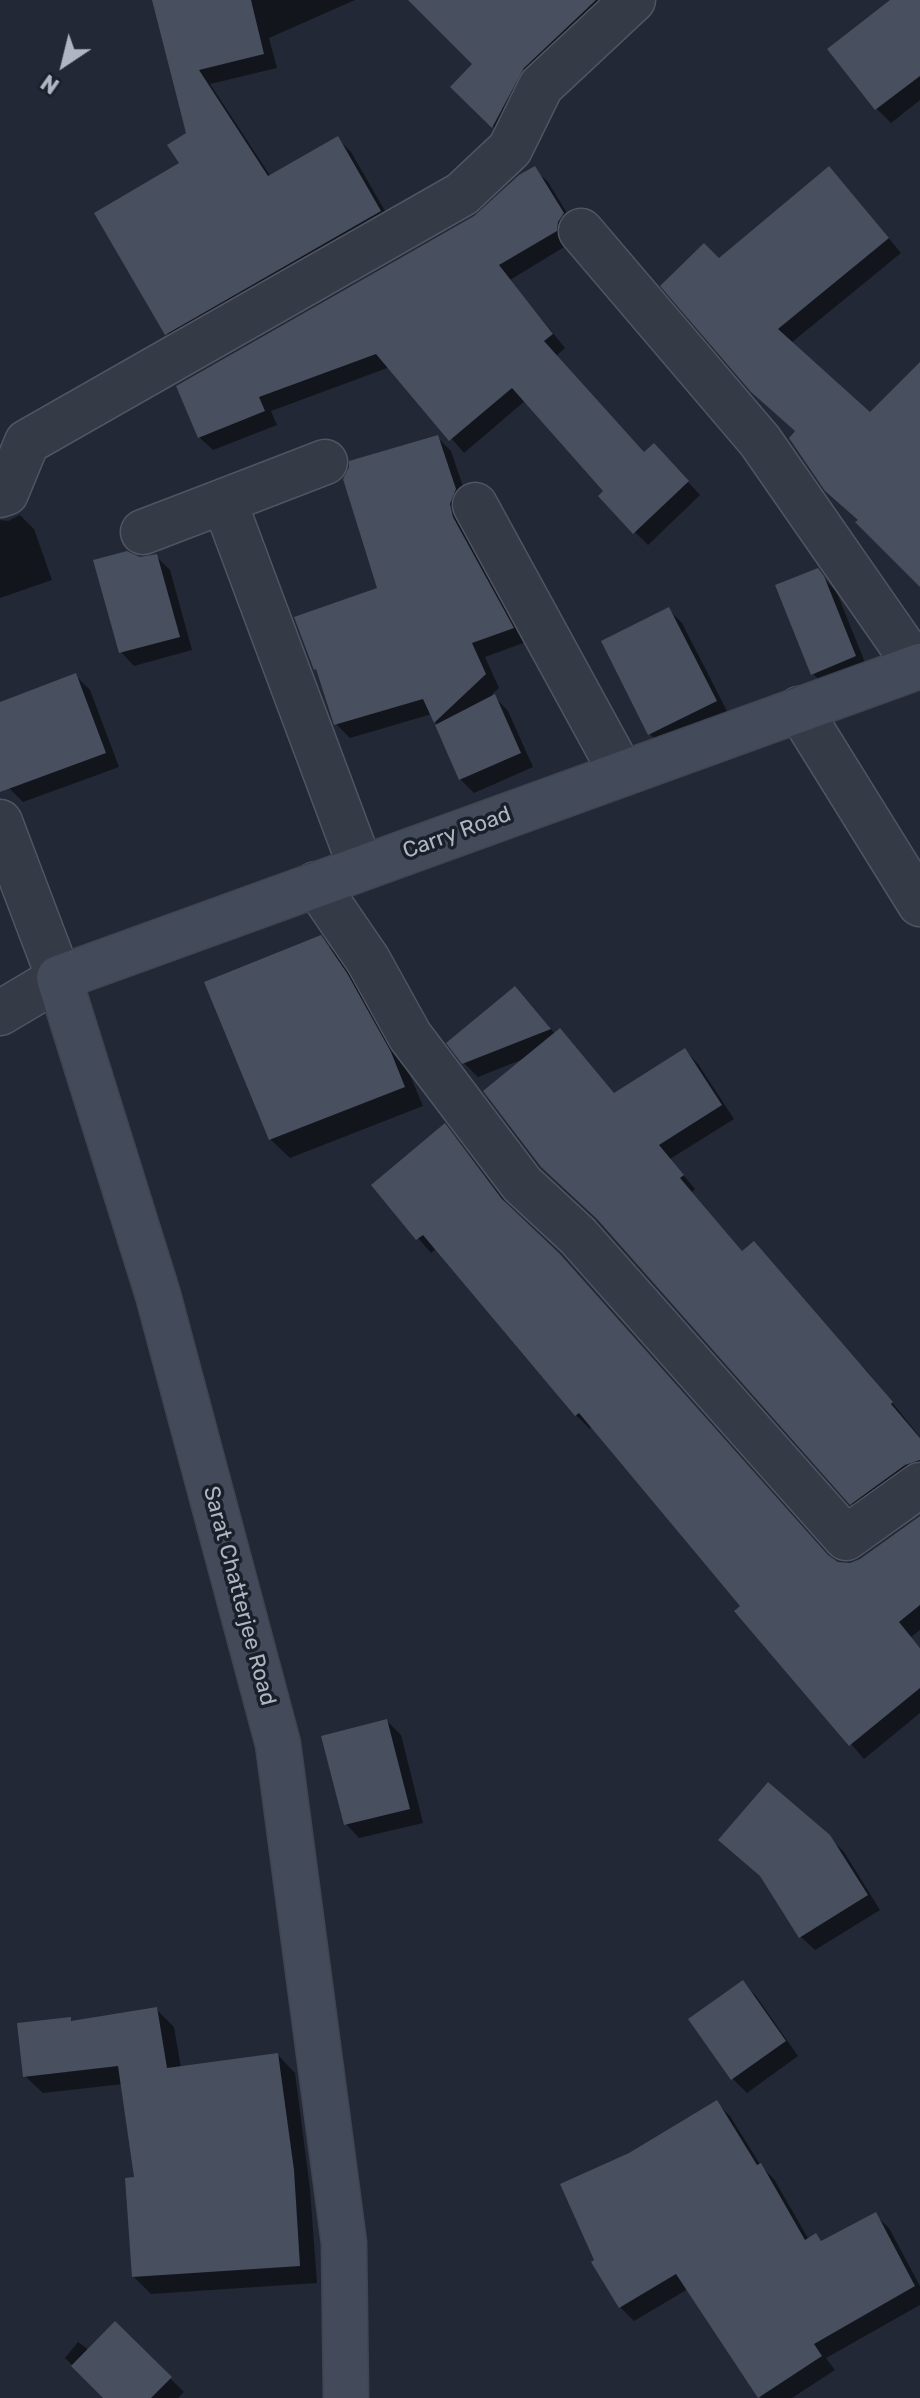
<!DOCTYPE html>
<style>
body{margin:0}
#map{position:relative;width:920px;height:2398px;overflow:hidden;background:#222835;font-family:Rubik,sans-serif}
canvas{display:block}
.north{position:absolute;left:24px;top:24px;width:80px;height:80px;-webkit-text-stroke:6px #1a202a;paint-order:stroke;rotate:215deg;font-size:22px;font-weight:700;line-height:32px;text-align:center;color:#afb5c3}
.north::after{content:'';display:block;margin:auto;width:28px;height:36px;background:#afb5c3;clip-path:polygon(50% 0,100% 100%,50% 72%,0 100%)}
</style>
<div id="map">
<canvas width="920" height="2398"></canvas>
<div class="north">N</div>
</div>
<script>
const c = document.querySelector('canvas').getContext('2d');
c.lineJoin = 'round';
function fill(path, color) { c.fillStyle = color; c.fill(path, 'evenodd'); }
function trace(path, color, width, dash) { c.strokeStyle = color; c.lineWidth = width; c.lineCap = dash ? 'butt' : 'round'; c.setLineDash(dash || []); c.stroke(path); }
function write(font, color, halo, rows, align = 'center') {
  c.font = font + ' Rubik,sans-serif'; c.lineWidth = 7; c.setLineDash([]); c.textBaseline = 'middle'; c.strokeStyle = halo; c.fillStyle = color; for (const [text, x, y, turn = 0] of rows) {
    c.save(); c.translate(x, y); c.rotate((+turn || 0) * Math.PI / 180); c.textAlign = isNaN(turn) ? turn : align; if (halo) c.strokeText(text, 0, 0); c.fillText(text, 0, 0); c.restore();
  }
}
fill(new Path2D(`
 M 178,0 L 355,0 L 269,38 L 277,68 L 210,84 L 271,177 L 337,138 L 351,152 L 393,225 L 180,347 L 167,333 L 182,164 L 189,134 Z
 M 411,0 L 624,0 L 506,139 L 452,87 L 475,64 Z
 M 893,0 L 915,0 L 920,5 L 920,100 L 891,123 L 877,109 L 830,49 Z
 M 534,169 L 548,182 L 576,228 L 569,244 L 510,280 L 565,348 L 556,356 L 645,454 L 667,459 L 700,495 L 648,545 L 635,532 L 606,491 L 526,400 L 464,453 L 390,367 L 271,411 L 277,425 L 213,450 L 199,437 Z
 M 842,182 L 901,253 L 791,343 L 871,414 L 920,365 L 920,584 L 860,521 L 797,432 L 719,261 Z
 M 437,437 L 451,451 L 469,504 L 526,642 L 485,657 L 499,688 L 492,694 L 508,711 L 533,767 L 474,793 L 460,779 L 432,714 L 350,738 L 336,724 L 319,672 L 315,669 L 379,589 Z
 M 20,515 L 34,529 L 52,580 L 0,598 L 0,520 L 8,521 Z
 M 156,556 L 170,570 L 192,650 L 134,666 L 121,652 L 140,559 Z
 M 817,570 L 837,593 L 868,670 L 827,687 L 813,674 Z
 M 668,609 L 682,623 L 729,715 L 664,748 L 650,734 Z
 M 76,676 L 90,690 L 119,767 L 23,802 L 9,788 L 0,766 L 0,704 Z
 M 320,938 L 340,957 L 365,995 L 409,1073 L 423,1106 L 290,1158 L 270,1139 Z
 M 529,1003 L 555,1034 L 615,1095 L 685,1050 L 698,1064 L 734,1119 L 670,1159 L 695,1189 L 692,1192 L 743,1253 L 866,1370 L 920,1437 L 920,1477 L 865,1517 L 851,1503 L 526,1058 L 478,1077 L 464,1063 Z
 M 445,1126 L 458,1140 L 513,1212 L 831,1560 L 836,1563 L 849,1565 L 862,1560 L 920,1518 L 920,1630 L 911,1637 L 920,1648 L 920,1713 L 864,1759 L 737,1611 L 743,1606 L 593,1426 L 590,1429 L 576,1415 L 437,1248 L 431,1253 L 373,1186 Z
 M 387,1721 L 401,1735 L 423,1823 L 359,1838 L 346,1824 Z
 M 829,1837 L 844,1852 L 880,1910 L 815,1950 L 801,1937 Z
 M 743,1983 L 756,1996 L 798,2056 L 747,2093 L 733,2079 L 691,2019 Z
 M 156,2009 L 174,2027 L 181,2068 L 278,2055 L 295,2073 L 310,2189 L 317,2283 L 151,2294 L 134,2277 L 136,2179 L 123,2084 L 43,2093 L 25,2076 L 70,2019 L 73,2022 Z
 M 716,2102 L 730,2116 L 761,2166 L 774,2179 L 809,2240 L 822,2243 L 875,2215 L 889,2228 L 920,2286 L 920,2305 L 826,2358 L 835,2370 L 792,2398 L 761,2398 L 688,2289 L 634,2321 L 620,2307 L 630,2155 Z
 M 115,2324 L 184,2392 L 178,2398 L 106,2398 L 65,2358 L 78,2342 L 89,2350 Z`), '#0007');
fill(new Path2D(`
 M 152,0 L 251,0 L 264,54 L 199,70 L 268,176 L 338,136 L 381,211 L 165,335 L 94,213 L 179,163 L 167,145 L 186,133 Z
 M 408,0 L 596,0 L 524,68 L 492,128 L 450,87 L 472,64 Z
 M 890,0 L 920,0 L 920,76 L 875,110 L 827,49 Z
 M 535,166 L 564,213 L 558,222 L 557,231 L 499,265 L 553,334 L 544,341 L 644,452 L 654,443 L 689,481 L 633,534 L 598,496 L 603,491 L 512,388 L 449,441 L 376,354 L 259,397 L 265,411 L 198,438 L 176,386 L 474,216 L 519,175 Z
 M 829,166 L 889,238 L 778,329 L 870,412 L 920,362 L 920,587 L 855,522 L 858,520 L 825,491 L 789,438 L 795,431 L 751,392 L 660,286 L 704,243 L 719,258 Z
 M 438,435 L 456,489 L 450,504 L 453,517 L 514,628 L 472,643 L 486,674 L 434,723 L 423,699 L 334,725 L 316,669 L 314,670 L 294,617 L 377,588 L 343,479 L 349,467 L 349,461 Z
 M 127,551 L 140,557 L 157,554 L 180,637 L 119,653 L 93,560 Z
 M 818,568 L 824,576 L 856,656 L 811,675 L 775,585 Z
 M 669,607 L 717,701 L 648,735 L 601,641 Z
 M 76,673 L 106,753 L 0,792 L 0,702 Z
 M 495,694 L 521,753 L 459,780 L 435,725 Z
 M 321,935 L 347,973 L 391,1052 L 405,1087 L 269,1140 L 204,982 Z
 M 515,986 L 551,1029 L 462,1064 L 446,1043 Z
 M 560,1028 L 614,1093 L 685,1048 L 722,1105 L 659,1145 L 684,1175 L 680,1178 L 742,1251 L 754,1241 L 893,1402 L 891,1404 L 920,1438 L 920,1460 L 905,1465 L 850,1505 L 597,1219 L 541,1167 L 483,1091 Z
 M 445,1123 L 502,1199 L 560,1254 L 828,1555 L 838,1562 L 850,1563 L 860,1559 L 920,1516 L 920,1605 L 899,1622 L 920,1648 L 920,1688 L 849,1746 L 734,1611 L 740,1606 L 579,1413 L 575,1416 L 423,1235 L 416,1240 L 371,1185 Z
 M 387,1719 L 410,1809 L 344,1825 L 321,1736 Z
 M 768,1782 L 830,1835 L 868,1895 L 799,1938 L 760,1876 L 718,1840 Z
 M 743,1980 L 786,2041 L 731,2080 L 688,2019 Z
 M 157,2007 L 167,2068 L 278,2053 L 294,2170 L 300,2266 L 132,2277 L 125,2178 L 134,2177 L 118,2066 L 23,2077 L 17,2023 L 71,2017 L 71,2021 Z
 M 717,2100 L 757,2165 L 761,2163 L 805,2240 L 816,2233 L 821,2241 L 876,2212 L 915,2286 L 814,2344 L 822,2356 L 758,2398 L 676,2274 L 619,2308 L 591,2262 L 594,2260 L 560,2184 L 629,2153 Z
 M 115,2321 L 172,2377 L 151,2398 L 103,2398 L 71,2366 Z`), '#484f5f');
const minor = new Path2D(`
 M 581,231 L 760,441 L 917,667
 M 0,495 L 6,493 L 27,442 L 462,194 L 510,149 L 541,86 L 633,0
 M 224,501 L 325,462
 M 475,505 L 622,774
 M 143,532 L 224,501 L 361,868
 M 799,709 L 920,904
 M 316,884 L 368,960 L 410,1036 L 522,1184 L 578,1236 L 846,1538 L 920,1485
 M 0,1013 L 59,978`);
const tertiary = new Path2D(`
 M 0,822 L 59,978`);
const secondary = new Path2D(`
 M 346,2398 L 344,2243 L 278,1744 L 158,1295 L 59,978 L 920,666`);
trace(minor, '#4f5561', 47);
trace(tertiary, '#4f5561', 47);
trace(secondary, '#3e4450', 47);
trace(minor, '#353b46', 44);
trace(tertiary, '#353b46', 44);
trace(secondary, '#434a59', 44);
write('22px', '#afb5c3', '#1a202a', [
 ["Carry Road",457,833,-20],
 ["Sarat Chatterjee Road",239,1596,75]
]);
</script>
